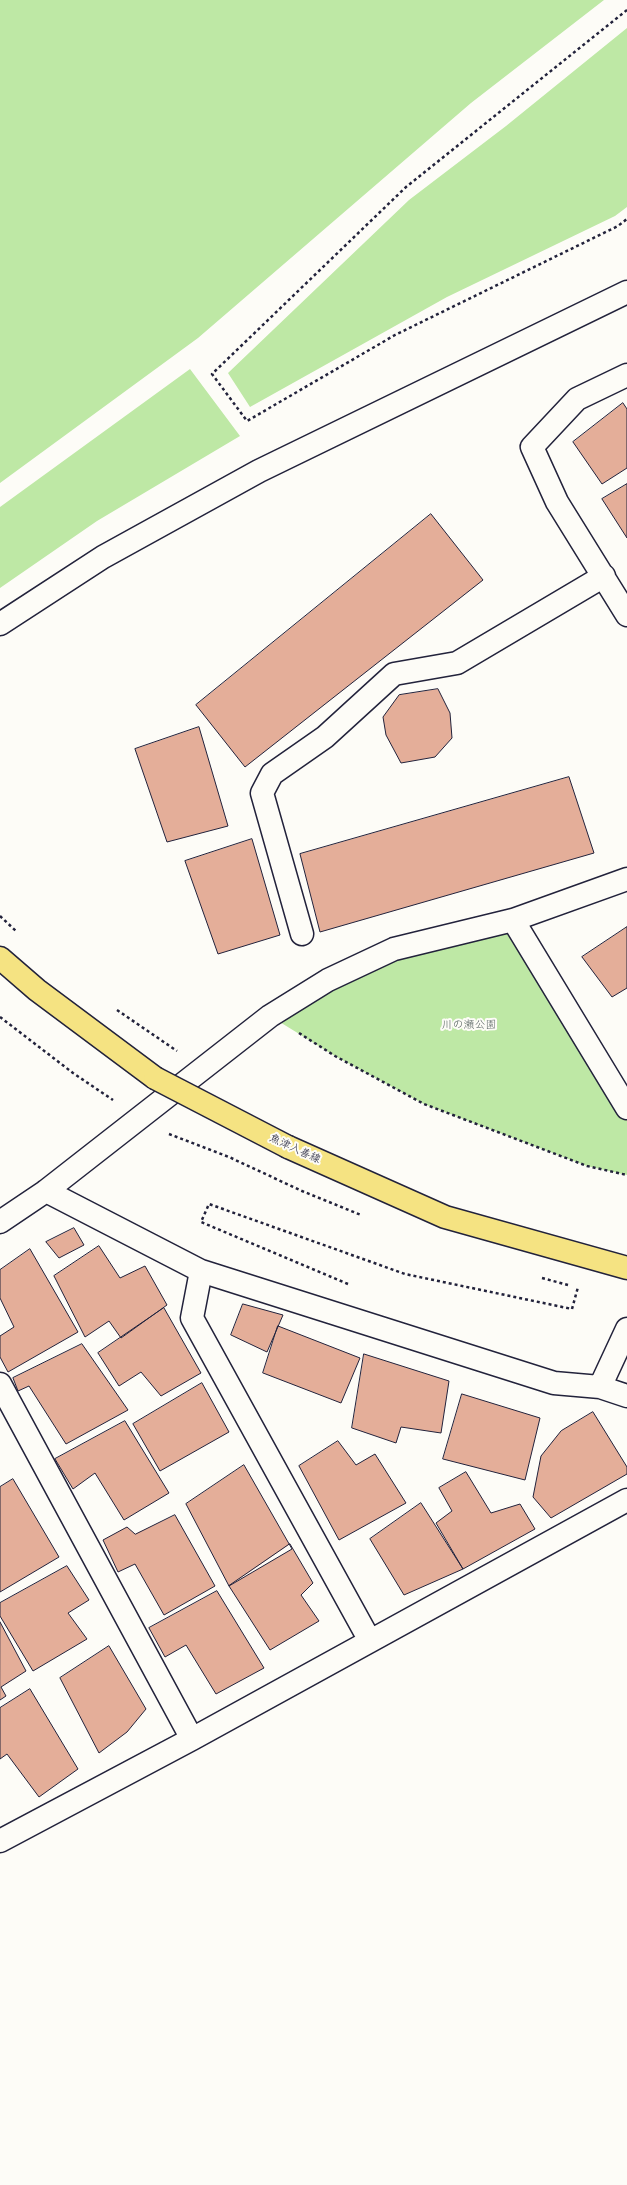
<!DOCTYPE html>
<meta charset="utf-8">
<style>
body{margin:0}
canvas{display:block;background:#fdfcf7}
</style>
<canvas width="627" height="2185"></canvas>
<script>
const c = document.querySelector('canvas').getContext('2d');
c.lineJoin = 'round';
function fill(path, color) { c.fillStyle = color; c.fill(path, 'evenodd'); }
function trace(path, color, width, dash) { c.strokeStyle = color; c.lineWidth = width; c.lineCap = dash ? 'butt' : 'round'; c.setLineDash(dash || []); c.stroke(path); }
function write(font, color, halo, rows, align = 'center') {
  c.font = font + ' "Shantell Sans","Klee One",sans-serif'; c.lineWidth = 4; c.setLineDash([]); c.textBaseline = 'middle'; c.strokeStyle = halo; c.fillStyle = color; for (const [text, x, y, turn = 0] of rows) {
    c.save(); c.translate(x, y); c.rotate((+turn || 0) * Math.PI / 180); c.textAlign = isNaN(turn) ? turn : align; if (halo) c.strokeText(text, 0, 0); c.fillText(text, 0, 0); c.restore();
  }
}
fill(new Path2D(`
 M 0,0 L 604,0 L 471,103 L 198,338 L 0,483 Z
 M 627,28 L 627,207 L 615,216 L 447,297 L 250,407 L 228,373 L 409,200 L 506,126 Z
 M 190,369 L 240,436 L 97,521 L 0,588 L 0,507 Z
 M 513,920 L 627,1115 L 627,1175 L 587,1166 L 424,1104 L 335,1056 L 270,1016 L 328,980 Z`), '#bee8a5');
const building = new Path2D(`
 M 623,403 L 627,409 L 627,468 L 602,484 L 573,442 Z
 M 627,484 L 627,538 L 602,499 Z
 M 431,514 L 483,580 L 245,767 L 196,705 Z
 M 438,689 L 450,713 L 452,738 L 435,757 L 401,763 L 386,735 L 383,717 L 399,695 Z
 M 199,727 L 228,826 L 167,842 L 135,749 Z
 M 569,777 L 594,853 L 320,932 L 300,854 Z
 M 252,839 L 280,935 L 218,954 L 185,861 Z
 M 627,927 L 627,988 L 612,997 L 582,957 Z
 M 74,1228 L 84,1245 L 59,1258 L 46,1242 Z
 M 99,1246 L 120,1278 L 145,1266 L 167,1305 L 121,1338 L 109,1321 L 85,1337 L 54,1276 Z
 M 30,1249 L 78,1332 L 8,1372 L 0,1357 L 0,1336 L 14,1327 L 0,1298 L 0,1270 Z
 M 243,1304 L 283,1315 L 267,1352 L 231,1335 Z
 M 164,1308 L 201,1373 L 161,1396 L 141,1372 L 119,1386 L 98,1353 Z
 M 278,1326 L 360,1358 L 341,1403 L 263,1373 Z
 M 82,1344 L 128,1410 L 66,1444 L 29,1386 L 18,1391 L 13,1378 Z
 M 364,1354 L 449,1381 L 441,1433 L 401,1427 L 396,1443 L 352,1428 Z
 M 202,1383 L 229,1432 L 160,1471 L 133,1424 Z
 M 462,1394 L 540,1418 L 525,1480 L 443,1459 Z
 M 593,1412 L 627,1467 L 627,1474 L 551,1518 L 533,1497 L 541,1456 L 561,1431 Z
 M 125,1421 L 169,1493 L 124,1520 L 95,1473 L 73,1489 L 55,1459 Z
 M 338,1441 L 356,1465 L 375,1454 L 406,1503 L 339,1540 L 299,1466 Z
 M 244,1465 L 292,1549 L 229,1586 L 186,1504 Z
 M 466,1472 L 491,1513 L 520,1504 L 535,1529 L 463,1569 L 436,1523 L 452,1511 L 439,1488 Z
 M 13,1479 L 59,1557 L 0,1592 L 0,1487 Z
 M 421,1503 L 463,1569 L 404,1595 L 370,1539 Z
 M 175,1515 L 215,1586 L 164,1615 L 135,1564 L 118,1572 L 103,1540 L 127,1527 L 135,1534 Z
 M 290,1544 L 313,1583 L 301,1595 L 319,1621 L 270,1650 L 229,1586 Z
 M 67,1566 L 89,1600 L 68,1613 L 87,1639 L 33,1671 L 0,1616 L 0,1603 Z
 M 217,1591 L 264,1668 L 216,1694 L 186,1645 L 165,1657 L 149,1628 Z
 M 0,1622 L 26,1671 L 1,1687 L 6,1696 L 0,1700 Z
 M 109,1646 L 146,1709 L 127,1732 L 99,1753 L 60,1678 Z
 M 30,1689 L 78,1769 L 39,1797 L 7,1754 L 0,1759 L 0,1708 Z`);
fill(building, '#e4ae99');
trace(building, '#22223b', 1);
const minor = new Path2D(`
 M 627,375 L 577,399 L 532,447 L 557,502 L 627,615
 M 0,624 L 103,557 L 259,471 L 627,292
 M 513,920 L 627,1108
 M 302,934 L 262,793 L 272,774 L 325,737 L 394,674 L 457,663 L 604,576
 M 46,1191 L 201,1271 L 554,1383 L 600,1387 L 627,1396
 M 0,1222 L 46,1191 L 270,1016 L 328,980 L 394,949 L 513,920 L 627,879
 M 201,1271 L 192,1318 L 370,1641
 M 0,1384 L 192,1739
 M 600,1387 L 627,1329
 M 0,1841 L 192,1739 L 627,1500`);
const major = new Path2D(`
 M 0,958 L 37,990 L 155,1078
 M 288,1147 L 445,1217 L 627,1268`);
trace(minor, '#22223b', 25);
trace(major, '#22223b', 25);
trace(new Path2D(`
 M 627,10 L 406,187 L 212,374 L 247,421 L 395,335 L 618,226 L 627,219
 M 0,916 L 17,932
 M 117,1010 L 177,1051
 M 0,1017 L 73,1073 L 113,1100
 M 299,1033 L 335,1056 L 424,1104 L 587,1166 L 627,1175
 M 169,1134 L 229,1157 L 302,1191 L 361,1215
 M 542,1278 L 568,1285
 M 348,1284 L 201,1222 L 209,1204 L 405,1274 L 572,1309 L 578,1287`), '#22223b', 2.5, [3, 3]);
trace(minor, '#fdfcf7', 22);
trace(major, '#f5e382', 22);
const majorBridge = new Path2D(`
 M 155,1078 L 288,1147`);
trace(majorBridge, '#22223b', 25, []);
trace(majorBridge, '#f5e382', 22);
write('11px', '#515d5b', '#fdfcf7', [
 ["川の瀬公園",469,1025]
]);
write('11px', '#22223b', '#fdfcf7', [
 ["魚津入善線",295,1149,25]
]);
</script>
